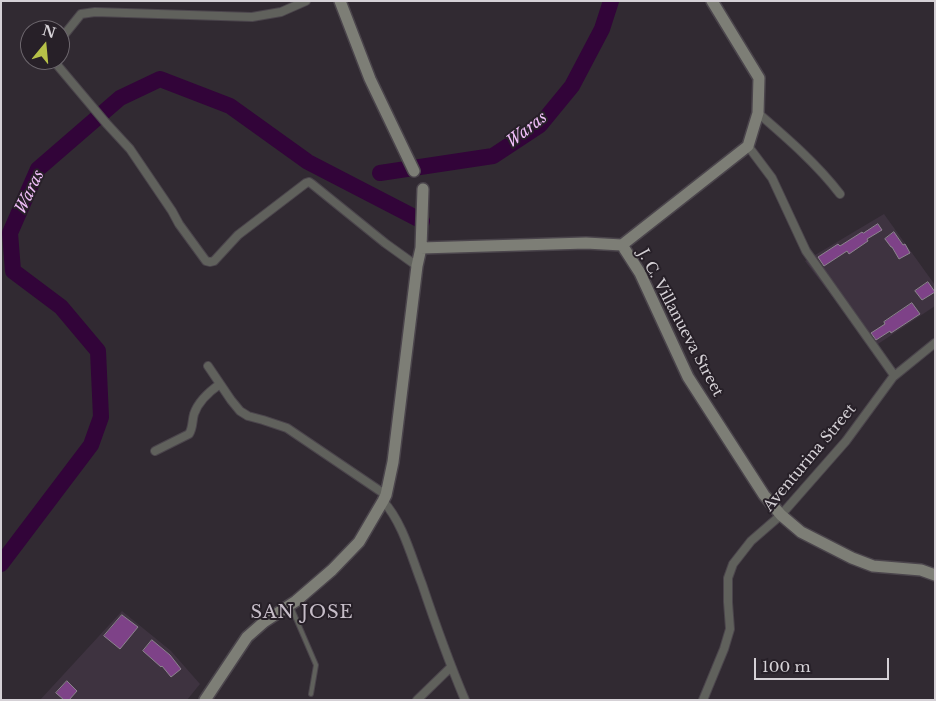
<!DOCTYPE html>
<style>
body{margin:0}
#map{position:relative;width:936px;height:701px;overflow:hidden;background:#312a32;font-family:"Libre Baskerville",serif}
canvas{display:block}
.frame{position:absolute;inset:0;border:2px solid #d5d1d6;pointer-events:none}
.north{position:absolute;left:20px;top:20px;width:50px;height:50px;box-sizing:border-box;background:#272028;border:1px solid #6d676e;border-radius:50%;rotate:17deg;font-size:14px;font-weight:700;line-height:20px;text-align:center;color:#d5d1d6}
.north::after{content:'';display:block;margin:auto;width:18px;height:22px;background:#b6c148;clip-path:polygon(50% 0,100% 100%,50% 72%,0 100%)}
.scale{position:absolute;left:754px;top:658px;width:135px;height:22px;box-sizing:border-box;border:2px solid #d5d1d6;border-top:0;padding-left:6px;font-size:15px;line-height:18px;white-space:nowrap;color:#d5d1d6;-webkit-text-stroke:4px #272028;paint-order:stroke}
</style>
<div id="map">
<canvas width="936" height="701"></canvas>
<div class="frame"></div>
<div class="north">N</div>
<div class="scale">100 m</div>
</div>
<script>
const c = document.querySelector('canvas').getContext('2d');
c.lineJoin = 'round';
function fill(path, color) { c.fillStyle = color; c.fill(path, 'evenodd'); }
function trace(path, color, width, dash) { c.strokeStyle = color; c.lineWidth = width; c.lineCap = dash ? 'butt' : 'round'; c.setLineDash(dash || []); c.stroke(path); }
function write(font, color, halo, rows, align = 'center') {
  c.font = font + ' "Libre Baskerville",serif'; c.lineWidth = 4; c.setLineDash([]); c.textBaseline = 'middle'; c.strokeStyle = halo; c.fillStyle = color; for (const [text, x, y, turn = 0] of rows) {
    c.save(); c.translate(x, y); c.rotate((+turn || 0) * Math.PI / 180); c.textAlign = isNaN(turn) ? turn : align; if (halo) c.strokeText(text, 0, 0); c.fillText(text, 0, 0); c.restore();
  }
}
fill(new Path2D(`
 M 884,214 L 935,285 L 935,306 L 872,348 L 805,261 Z
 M 122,611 L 171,651 L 200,684 L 187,700 L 40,700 Z`), '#3e3340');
trace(new Path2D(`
 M 380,173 L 493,156 L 540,125 L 572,86 L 602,29 L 611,1
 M 1,564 L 91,445 L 101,417 L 98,351 L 61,307 L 13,271 L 10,233 L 38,169 L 120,98 L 160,79 L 230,106 L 308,162 L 422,221`), '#320439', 16);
const building = new Path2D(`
 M 878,224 L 882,230 L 867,239 L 868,241 L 849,254 L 847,251 L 824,266 L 818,257 L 838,244 L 840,246 L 862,232 L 863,233 Z
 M 894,232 L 903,245 L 905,244 L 910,253 L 899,259 L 892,247 L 891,247 L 885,239 Z
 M 928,282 L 935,292 L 922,300 L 915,291 Z
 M 912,303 L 920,314 L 891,333 L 890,331 L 876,340 L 871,333 L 885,324 L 884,322 Z
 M 122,615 L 138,627 L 120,649 L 104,636 Z
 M 152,640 L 170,655 L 181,669 L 171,677 L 162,666 L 161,667 L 143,651 Z
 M 67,681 L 77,691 L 69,700 L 64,700 L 56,693 Z`);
fill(building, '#7e4288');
trace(building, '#8c848e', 1);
const lane = new Path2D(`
 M 291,607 L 316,665 L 311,694`);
const street = new Path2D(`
 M 60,40 L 81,14 L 95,12 L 252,17 L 281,12 L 306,1
 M 53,60 L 106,123 L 130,149 L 172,211 L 179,224 L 206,261 L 210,262 L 214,261 L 238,235 L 306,183 L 309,182 L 312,184 L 385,243 L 417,266
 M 758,113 C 787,138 817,164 840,194
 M 748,146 L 772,178 L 806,251 L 894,375
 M 208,366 L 231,400 L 240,411 L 248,416 L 263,420 L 287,428 L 386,495
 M 155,451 L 189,434 C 193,428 192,421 194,414 C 198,402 210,391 220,384
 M 383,501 C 403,523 411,556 422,584 C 435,623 449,662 465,700
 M 417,700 L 451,667
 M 703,700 L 724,649 L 730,629 L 728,602 L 728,578 L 733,564 L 751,541 L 781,515 L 846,441 L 893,377 L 935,343`);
const secondary = new Path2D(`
 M 340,1 L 370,79 L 414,171
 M 622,245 L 640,273 L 688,377 L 764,495 L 781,515 L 801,532 L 852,558 L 873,566 L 921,570 L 935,575
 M 622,245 L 748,146 L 758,113 L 759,78 L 712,1
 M 421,248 L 586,243 L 622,245
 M 205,700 L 247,637 L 264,622 L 296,601 L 332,570 L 359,542 L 383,501 L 386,495 L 393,462 L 417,266 L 421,248 L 423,189`);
trace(lane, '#4b454c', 6);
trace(street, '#4b454c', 10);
trace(secondary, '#4b454c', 14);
trace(lane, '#60615c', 4);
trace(street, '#60615c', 8);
trace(secondary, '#7d7e76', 11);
write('15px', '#d5d1d6', '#272028', [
 ["J. C. Villanueva Street",680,323,62],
 ["Aventurina Street",810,458,-50]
]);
write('italic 16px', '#f1bff9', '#272028', [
 ["Waras",527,130,-38],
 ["Waras",30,192,-64]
]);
c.letterSpacing = '1px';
write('18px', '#c6bdc8', '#272028', [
 ["SAN JOSE",302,613]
]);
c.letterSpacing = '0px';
</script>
